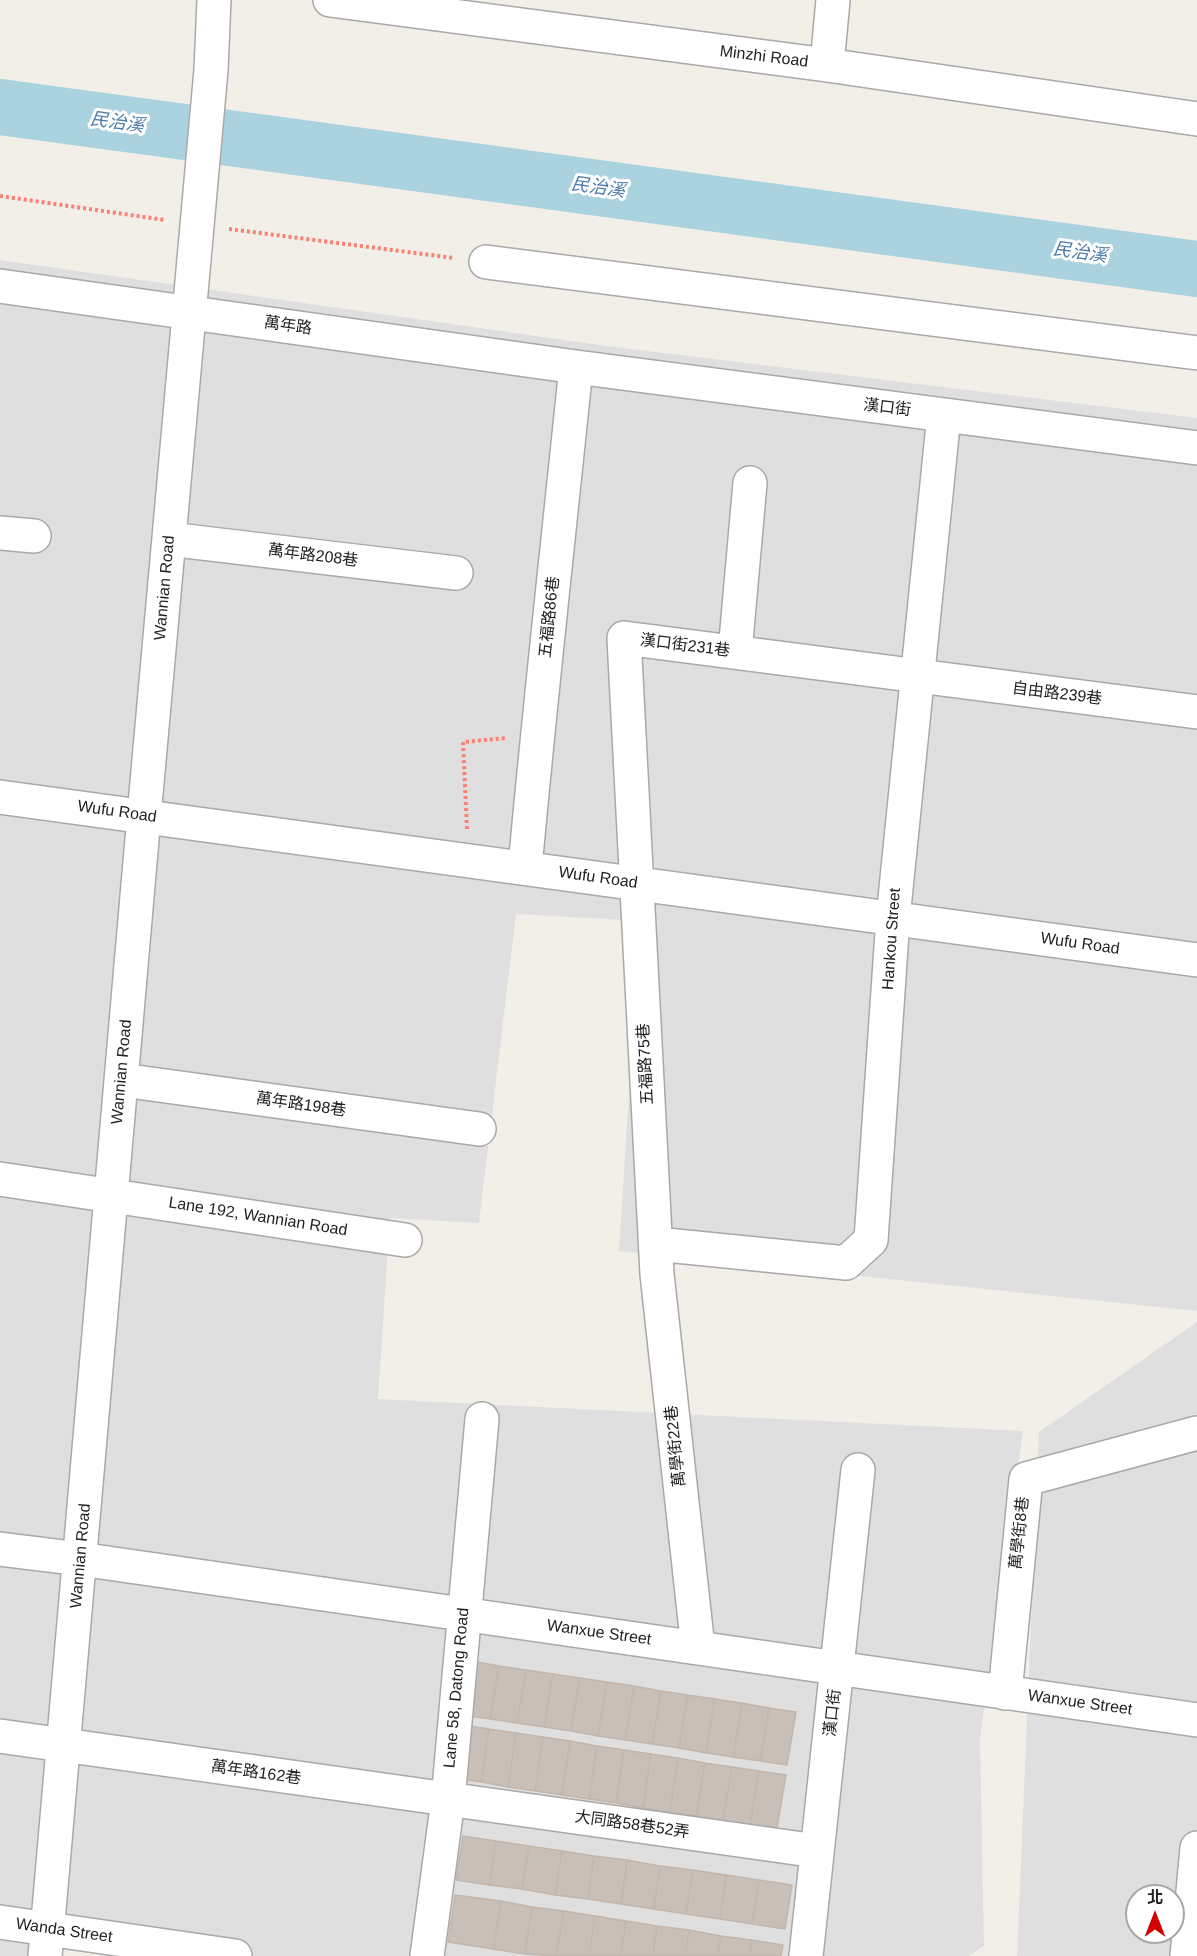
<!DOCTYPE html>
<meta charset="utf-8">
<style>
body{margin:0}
#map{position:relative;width:1197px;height:1956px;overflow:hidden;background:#f2efe9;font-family:Helvetica,"Noto Sans TC",sans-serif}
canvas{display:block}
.north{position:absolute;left:1125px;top:1884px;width:60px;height:60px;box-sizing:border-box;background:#fff;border:2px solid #a7a7a7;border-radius:50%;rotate:0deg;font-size:16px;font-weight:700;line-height:24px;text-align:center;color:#222}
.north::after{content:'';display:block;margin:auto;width:21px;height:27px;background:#d40000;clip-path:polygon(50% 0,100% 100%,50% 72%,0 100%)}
</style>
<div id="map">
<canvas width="1197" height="1956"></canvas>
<div class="north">北</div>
</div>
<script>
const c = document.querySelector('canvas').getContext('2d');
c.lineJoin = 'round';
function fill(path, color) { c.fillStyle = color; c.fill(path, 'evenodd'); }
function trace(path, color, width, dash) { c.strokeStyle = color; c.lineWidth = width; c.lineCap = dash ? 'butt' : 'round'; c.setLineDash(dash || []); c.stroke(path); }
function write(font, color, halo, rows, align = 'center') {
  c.font = font + ' Helvetica,"Noto Sans TC",sans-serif'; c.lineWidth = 6; c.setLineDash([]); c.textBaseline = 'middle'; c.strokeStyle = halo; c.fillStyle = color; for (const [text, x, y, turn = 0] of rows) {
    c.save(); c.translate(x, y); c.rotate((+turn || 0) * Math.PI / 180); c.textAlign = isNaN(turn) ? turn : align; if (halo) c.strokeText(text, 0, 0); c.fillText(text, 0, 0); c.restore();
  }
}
fill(new Path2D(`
 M 0,260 L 607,346 L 1197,418 L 1197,1311 L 619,1251 L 640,921 L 516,914 L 479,1223 L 390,1218 L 378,1399 L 1023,1431 L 980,1738 L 984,1946 L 968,1956 L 132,1956 L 34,1941 L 32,1956 L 0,1956 Z
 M 1197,1322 L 1197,1956 L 1017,1956 L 1039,1432 ZM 1137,1896 L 1173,1896 L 1173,1932 L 1137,1932 Z`), '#e0dfdf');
trace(new Path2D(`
 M 0,107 L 1197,269`), '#aad3df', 56);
const building = new Path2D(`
 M 472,1661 L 499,1666 L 490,1719 L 463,1715 Z
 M 499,1666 L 526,1670 L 517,1723 L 490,1719 Z
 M 526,1670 L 553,1674 L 544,1727 L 517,1723 Z
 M 553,1674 L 580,1678 L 571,1731 L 544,1727 Z
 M 580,1678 L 607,1682 L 598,1736 L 571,1731 Z
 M 607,1682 L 634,1686 L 625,1740 L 598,1736 Z
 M 634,1686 L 661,1691 L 652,1744 L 625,1740 Z
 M 661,1691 L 688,1695 L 679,1748 L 652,1744 Z
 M 688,1695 L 715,1699 L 706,1753 L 679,1748 Z
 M 715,1699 L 742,1703 L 733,1757 L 706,1753 Z
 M 742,1703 L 769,1708 L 760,1761 L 733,1757 Z
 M 769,1708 L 796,1712 L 787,1765 L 760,1761 Z
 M 463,1725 L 489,1729 L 481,1782 L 454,1778 Z
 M 489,1729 L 516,1733 L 508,1787 L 481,1782 Z
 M 516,1733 L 543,1737 L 535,1791 L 508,1787 Z
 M 543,1737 L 570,1741 L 562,1795 L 535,1791 Z
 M 570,1741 L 597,1746 L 589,1799 L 562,1795 Z
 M 597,1746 L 624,1750 L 616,1803 L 589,1799 Z
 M 624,1750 L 651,1754 L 643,1808 L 616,1803 Z
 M 651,1754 L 678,1758 L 670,1812 L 643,1808 Z
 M 678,1758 L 705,1763 L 696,1816 L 670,1812 Z
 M 705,1763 L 732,1767 L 723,1821 L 696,1816 Z
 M 732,1767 L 759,1771 L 750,1825 L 723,1821 Z
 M 759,1771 L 786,1775 L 777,1829 L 750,1825 Z
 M 463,1836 L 496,1841 L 489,1885 L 456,1880 Z
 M 496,1841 L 529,1846 L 522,1889 L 489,1885 Z
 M 529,1846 L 562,1851 L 555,1895 L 522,1889 Z
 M 562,1851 L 594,1856 L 588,1899 L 555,1895 Z
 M 594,1856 L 627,1860 L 621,1904 L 588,1899 Z
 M 627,1860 L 660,1866 L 654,1909 L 621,1904 Z
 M 660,1866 L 693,1870 L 686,1914 L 654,1909 Z
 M 693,1870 L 726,1875 L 720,1919 L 686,1914 Z
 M 726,1875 L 759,1880 L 752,1924 L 720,1919 Z
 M 759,1880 L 792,1885 L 785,1929 L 752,1924 Z
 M 455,1895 L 501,1901 L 493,1949 L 448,1942 Z
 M 501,1901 L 532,1907 L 525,1954 L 493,1949 Z
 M 532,1907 L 564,1911 L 556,1956 L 525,1954 Z
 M 564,1911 L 595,1916 L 589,1956 L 556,1956 Z
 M 595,1916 L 626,1921 L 621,1956 L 589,1956 Z
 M 626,1921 L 657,1926 L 653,1956 L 621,1956 Z
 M 657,1926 L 689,1930 L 685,1956 L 653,1956 Z
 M 689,1930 L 721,1936 L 717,1956 L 685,1956 Z
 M 721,1936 L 752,1940 L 749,1956 L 717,1956 Z
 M 752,1940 L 783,1945 L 781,1956 L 749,1956 Z`);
fill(building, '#c7bfb8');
trace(building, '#c4b6ab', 1.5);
const minor = new Path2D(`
 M 330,0 L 827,65 L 1197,119
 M 827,65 L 833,0
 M 486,262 L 1197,353
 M 0,286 L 576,367 L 1197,448
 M 0,533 L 34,536
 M 169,539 L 456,573
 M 735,652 L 750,483
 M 0,797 L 1197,960
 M 525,868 C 540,701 559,534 576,367
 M 122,1080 L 479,1129
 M 0,1179 L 405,1240
 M 656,1244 L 846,1263 L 871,1240 L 893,918 L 944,415
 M 0,1549 L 80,1559 L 1197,1720
 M 698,1648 L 657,1274 L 624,638 L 1197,712
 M 1005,1693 L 1026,1479 L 1197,1433
 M 0,1736 L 817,1851
 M 0,1922 L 235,1956
 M 45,1956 L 144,816 L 211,70 L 214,0
 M 427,1956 L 448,1800 L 482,1419
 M 806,1956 L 858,1470
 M 1187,1956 L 1197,1848`);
trace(minor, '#a9a9a9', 36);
trace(new Path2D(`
 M 0,196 L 165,220
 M 229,229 L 454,258
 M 467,829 L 463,742 L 506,738`), '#fa8072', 4, [3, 3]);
trace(minor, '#fff', 33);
write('16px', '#222', '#fff', [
 ["Minzhi Road",764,57,7],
 ["萬年路",288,326,8],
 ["漢口街",887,408,7],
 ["萬年路208巷",313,556,7],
 ["Wannian Road",165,588,-85],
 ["五福路86巷",550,617,-84],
 ["漢口街231巷",685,646,7],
 ["自由路239巷",1057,694,7],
 ["Wufu Road",117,812,8],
 ["Wufu Road",598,878,8],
 ["Hankou Street",892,939,-86],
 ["Wufu Road",1080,944,8],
 ["五福路75巷",646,1064,-93],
 ["Wannian Road",122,1072,-85],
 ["萬年路198巷",301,1105,8],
 ["Lane 192, Wannian Road",258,1217,9],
 ["萬學街22巷",676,1446,-96],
 ["萬學街8巷",1020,1533,-84],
 ["Wannian Road",81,1556,-85],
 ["Wanxue Street",599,1633,8],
 ["Lane 58, Datong Road",457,1688,-85],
 ["Wanxue Street",1080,1703,8],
 ["漢口街",833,1713,-84],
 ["萬年路162巷",256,1773,8],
 ["大同路58巷52弄",632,1825,8],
 ["Wanda Street",64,1931,8]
]);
write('italic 18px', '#4a7aab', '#fff', [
 ["民治溪",117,123,8],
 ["民治溪",598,188,8],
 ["民治溪",1080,253,8]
]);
</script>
